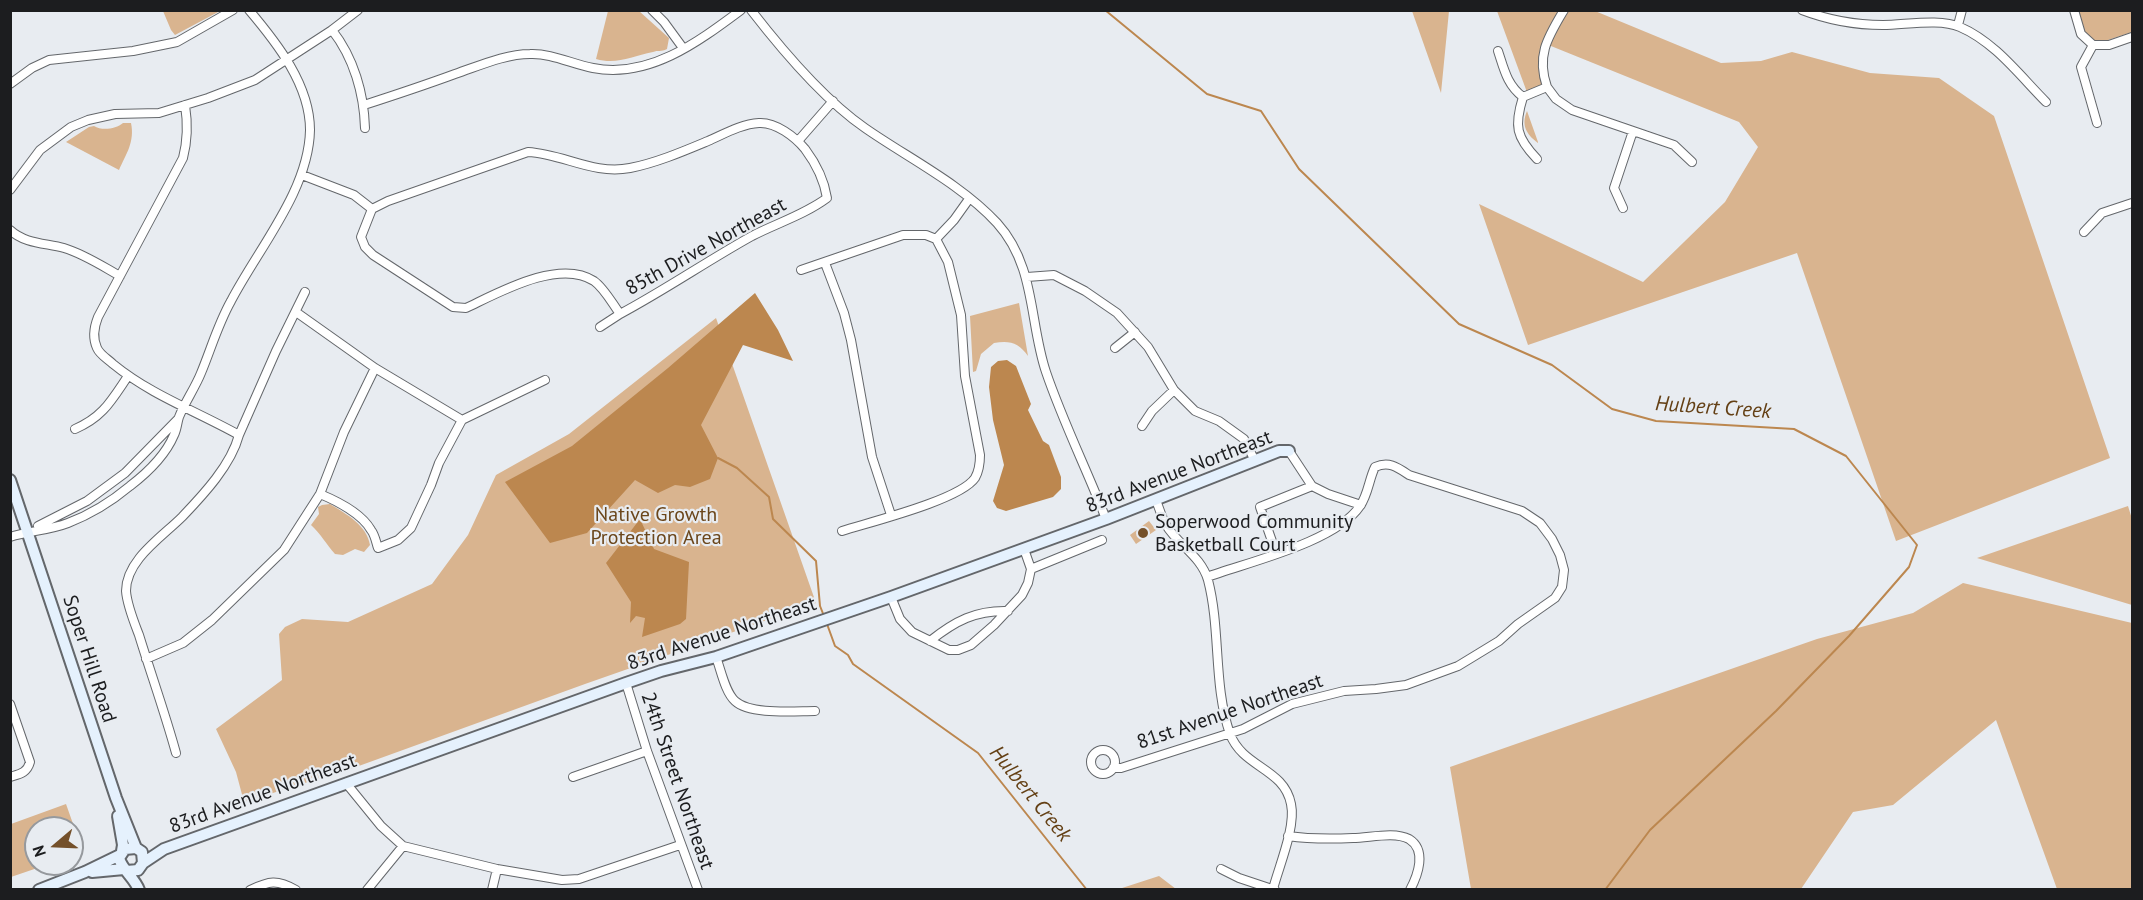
<!DOCTYPE html>
<style>
body{margin:0}
#map{position:relative;width:2143px;height:900px;overflow:hidden;background:#e8ecf1;font-family:"PT Sans",sans-serif}
canvas{display:block}
.frame{position:absolute;inset:0;border:12px solid #1c1d1f;pointer-events:none}
.north{position:absolute;left:24px;top:816px;width:60px;height:60px;box-sizing:border-box;background:#e8ecf1;border:2px solid #96999d;border-radius:50%;rotate:251deg;font-size:16px;font-weight:700;line-height:24px;text-align:center;color:#1c1d1f}
.north::after{content:'';display:block;margin:auto;width:21px;height:27px;background:#74502a;clip-path:polygon(50% 0,100% 100%,50% 72%,0 100%)}
</style>
<div id="map">
<canvas width="2143" height="900"></canvas>
<div class="frame"></div>
<div class="north">N</div>
</div>
<script>
const c = document.querySelector('canvas').getContext('2d');
c.lineJoin = 'round';
function fill(path, color) { c.fillStyle = color; c.fill(path, 'evenodd'); }
function trace(path, color, width, dash) { c.strokeStyle = color; c.lineWidth = width; c.lineCap = dash ? 'butt' : 'round'; c.setLineDash(dash || []); c.stroke(path); }
function write(font, color, halo, rows, align = 'center') {
  c.font = font + ' "PT Sans",sans-serif'; c.lineWidth = 4.5; c.setLineDash([]); c.textBaseline = 'middle'; c.strokeStyle = halo; c.fillStyle = color; for (const [text, x, y, turn = 0] of rows) {
    c.save(); c.translate(x, y); c.rotate((+turn || 0) * Math.PI / 180); c.textAlign = isNaN(turn) ? turn : align; if (halo) c.strokeText(text, 0, 0); c.fillText(text, 0, 0); c.restore();
  }
}
fill(new Path2D(`
 M 163,11 L 220,11 L 175,35 L 171,30 Z
 M 608,11 L 639,11 L 669,38 L 667,49 C 661,52 658,50 653,52 C 632,56 617,65 596,59 Z
 M 1412,11 L 1449,11 L 1441,93 Z
 M 1497,11 L 1595,11 L 1721,63 L 1761,61 L 1792,52 L 1870,73 L 1939,78 L 1994,116 L 2110,458 L 1896,541 L 1797,253 L 1528,345 L 1479,204 L 1643,282 L 1725,202 L 1758,147 L 1739,122 L 1546,44 L 1547,87 L 1528,95 Z
 M 2075,11 L 2132,11 L 2132,32 L 2093,45 L 2077,23 Z
 M 1527,111 L 1538,142 L 1538,143 C 1526,134 1521,125 1527,111 Z
 M 123,123 L 131,123 C 135,142 126,154 119,170 L 66,142 L 89,127 L 94,126 C 102,131 116,129 123,123 Z
 M 1019,303 L 1028,356 C 1019,343 1010,340 994,343 L 981,354 L 976,371 L 973,372 L 970,316 Z
 M 716,318 L 816,603 L 585,684 L 356,767 L 244,802 L 236,772 L 216,729 L 282,680 L 279,634 L 285,627 L 302,619 L 348,622 L 432,584 L 468,535 L 496,475 L 569,434 Z
 M 330,504 C 346,514 367,525 370,545 L 364,552 L 355,549 L 343,555 L 335,554 C 326,544 321,534 311,525 L 319,514 L 318,507 L 322,505 Z
 M 2128,506 L 2132,519 L 2132,605 L 1977,558 Z
 M 1149,521 L 1156,530 L 1136,544 L 1130,535 Z
 M 1963,583 L 2132,623 L 2132,889 L 2057,889 L 1996,720 L 1893,805 L 1853,812 L 1801,889 L 1471,889 L 1450,767 L 1817,639 L 1913,613 Z
 M 66,804 L 83,852 L 72,856 L 72,828 L 36,828 L 36,864 L 49,864 L 11,877 L 11,824 Z
 M 1159,876 L 1176,889 L 1119,889 Z`), '#d9b48f');
fill(new Path2D(`
 M 755,293 L 778,330 L 793,361 L 743,345 L 701,425 L 718,458 L 710,479 L 690,487 L 675,485 L 658,493 L 635,480 L 587,533 L 550,543 L 505,482 L 572,446 L 668,368 Z
 M 1007,360 L 1016,366 L 1031,404 L 1028,410 L 1043,441 L 1049,445 L 1061,477 L 1061,489 L 1053,497 L 1006,511 L 997,508 L 993,501 L 1004,465 L 993,420 L 989,387 L 991,367 L 998,361 Z
 M 640,519 L 654,549 L 689,562 L 686,619 L 680,624 L 642,637 L 645,618 L 636,616 L 630,623 L 631,602 L 606,563 Z`), '#bc874f');
trace(new Path2D(`
 M 1105,10 L 1207,94 L 1261,111 L 1299,169 L 1459,324 L 1552,365 L 1612,409 L 1656,421 L 1794,429 L 1846,456 L 1917,545 L 1909,567 L 1849,636 L 1776,711 L 1650,830 L 1605,890
 M 718,458 L 737,468 L 769,497 L 773,519 L 816,561 L 820,606 L 824,616
 M 827,624 L 835,646 L 848,655 L 853,664 L 978,753 L 1087,890`), '#bc874f', 2);
const street = new Path2D(`
 M 652,10 L 664,22 L 683,48
 M 751,10 C 782,50 823,99 865,128 C 908,158 961,184 997,223 C 1036,266 1029,322 1046,372 C 1063,422 1087,470 1106,519
 M 1802,10 C 1828,20 1855,25 1883,25 C 1905,25 1940,18 1960,27 C 1995,42 2020,76 2046,102
 M 2074,10 L 2081,34 L 2093,45 L 2081,67 L 2097,123
 M 1958,25 L 1962,10
 M 332,30 C 354,58 364,94 365,128
 M 2093,45 L 2109,45 L 2132,37
 M 1498,51 C 1504,69 1507,85 1523,97 C 1514,126 1516,137 1537,159
 M 10,84 L 32,68 L 49,60 L 133,51 L 177,42 L 233,10
 M 1547,87 C 1536,55 1548,37 1564,10
 M 1523,97 L 1547,87 L 1556,99 L 1572,110 L 1674,145 L 1692,162
 M 185,105 C 188,124 188,139 183,158 L 98,317 C 94,327 92,337 97,348 C 100,355 108,359 113,364 C 151,395 196,411 239,435
 M 364,105 C 395,95 425,85 455,74 C 479,66 505,54 530,54 C 551,53 572,64 593,68 C 649,79 698,42 741,10
 M 798,141 L 833,101
 M 302,175 L 354,195 L 372,209 L 361,237 L 365,247 L 373,255 L 453,307 L 466,308 C 498,293 559,258 594,281 C 604,288 612,303 620,314 C 665,290 707,261 752,236 C 777,223 804,215 827,198 C 824,179 817,165 805,149 C 795,137 776,122 759,123 C 741,124 724,134 708,141 C 684,151 656,163 630,168 C 593,175 564,154 528,152 L 388,201 L 372,209
 M 10,190 L 40,150 L 71,127 L 88,120 L 115,114 L 159,113 L 208,98 L 255,80 L 332,30 L 358,10
 M 1623,208 L 1614,188 L 1633,131
 M 10,230 C 25,244 46,243 64,248 C 84,254 102,266 120,276
 M 2084,232 L 2102,213 L 2132,203
 M 825,263 L 844,313 L 851,340 L 872,457 L 891,515
 M 801,270 L 903,235 L 926,235 L 936,239 L 954,220 L 969,199
 M 1027,277 L 1054,275 L 1085,291 L 1117,313 L 1148,347 L 1174,390 L 1195,411 L 1219,421 L 1244,439 L 1255,461
 M 296,312 L 375,368 L 462,420
 M 600,327 L 620,314
 M 1115,348 L 1135,332
 M 1142,426 L 1152,411 L 1174,390
 M 75,429 C 103,417 111,401 128,376
 M 1289,451 L 1312,486 L 1328,494 L 1361,505
 M 320,494 C 337,501 362,514 371,530 C 375,535 376,542 378,548 L 398,540 L 411,528 L 431,485 L 439,463 L 462,420 L 545,380
 M 1156,500 C 1159,508 1162,518 1166,525 C 1178,545 1201,556 1208,580 C 1221,630 1213,685 1230,734 C 1243,768 1284,768 1291,804 C 1296,827 1279,866 1273,889
 M 38,526 L 87,501 L 125,473 L 178,419
 M 842,531 C 870,522 960,500 975,478 C 979,471 980,463 980,455 L 965,376 L 961,315 L 948,262 L 936,239
 M 10,537 C 29,531 50,530 68,523 C 89,515 112,501 130,486 C 147,473 166,454 174,435 C 177,429 177,423 179,417 C 185,402 195,388 201,373 C 211,349 218,324 231,301 C 258,249 309,190 310,130 C 310,85 277,43 249,10
 M 1273,554 L 1274,547 L 1260,507 L 1312,486
 M 1031,569 L 1102,540
 M 891,597 L 900,619 L 912,632 L 949,650 L 958,650 L 971,645 L 994,625 L 1022,595 L 1028,583 L 1031,569 L 1024,549
 M 930,641 C 955,621 976,610 1008,611
 M 716,657 C 721,670 725,692 735,701 C 750,715 794,711 815,711
 M 146,659 L 183,643 L 212,620 L 284,550 L 320,494 L 344,432 L 375,368
 M 626,683 L 647,751 L 698,890
 M 10,704 L 30,762 C 27,773 20,774 10,777
 M1091 762a12 12 0 1 1 24 0a12 12 0 1 1-24 0Z
 M 176,753 C 165,713 151,674 139,635 C 134,622 127,605 126,591 C 126,560 162,537 182,517 C 204,494 231,465 239,435 L 276,351 L 305,292
 M 1113,768 L 1121,768 L 1243,729 L 1292,704 L 1344,691 L 1376,689 L 1406,685 L 1458,666 L 1499,641 L 1518,624 L 1555,598 L 1562,587 L 1564,570 L 1560,555 L 1552,539 L 1540,523 L 1522,511 L 1409,475 C 1397,467 1389,461 1375,467 C 1369,479 1368,495 1360,506 C 1336,542 1248,562 1207,577
 M 573,777 L 647,751
 M 346,783 L 381,826 L 403,846 L 497,869 L 562,880 L 579,879 L 680,845
 M 1288,836 C 1309,839 1331,839 1353,838 C 1369,838 1394,831 1409,839 C 1427,850 1418,875 1410,890
 M 1221,869 L 1239,878 L 1275,890
 M 250,890 C 269,881 277,879 296,890
 M 367,890 L 403,846
 M 492,890 L 497,869`);
const secondary = new Path2D(`
 M 10,480 L 116,798 L 136,848
 M 118,816 L 123,845 L 122,851
 M 143,863 L 164,849 L 626,683 L 661,671 L 716,657 L 891,597 L 1106,519 L 1279,451 L 1289,451
 M 127,871 L 138,870 L 143,863 L 142,852 L 136,848 L 125,849 L 119,858 C 122,870 134,877 139,890
 M 92,872 L 124,869
 M 39,890 L 85,872 L 120,855`);
trace(street, '#64676b', 10);
trace(secondary, '#64676b', 14);
trace(street, '#fff', 8);
trace(secondary, '#e5f1fd', 10);
for (const [x, y, r, color] of [
 [1143,533,6,"#74502a"]
]) { const dot = new Path2D(); dot.arc(x, y, r, 0, 2 * Math.PI); c.fillStyle = color; c.fill(dot); trace(dot, '#e8ecf1', 2); }
write('20px', '#1c1d1f', '#e8ecf1', [
 ["85th Drive Northeast",706,247,-29],
 ["83rd Avenue Northeast",1179,472,-21],
 ["83rd Avenue Northeast",722,634,-18],
 ["Soper Hill Road",89,659,72],
 ["81st Avenue Northeast",1230,712,-19],
 ["24th Street Northeast",677,781,71],
 ["83rd Avenue Northeast",263,794,-20]
]);
write('20px', '#6b461b', '#e8ecf1', [
 ["Native Growth",656,515],
 ["Protection Area",656,538]
]);
write('20px', '#1c1d1f', '#e8ecf1', [
 ["Soperwood Community",1155,522],
 ["Basketball Court",1155,545]
], 'left');
write('italic 21px', '#644015', '#e8ecf1', [
 ["Hulbert Creek",1713,408,4],
 ["Hulbert Creek",1030,794,51]
]);
</script>
